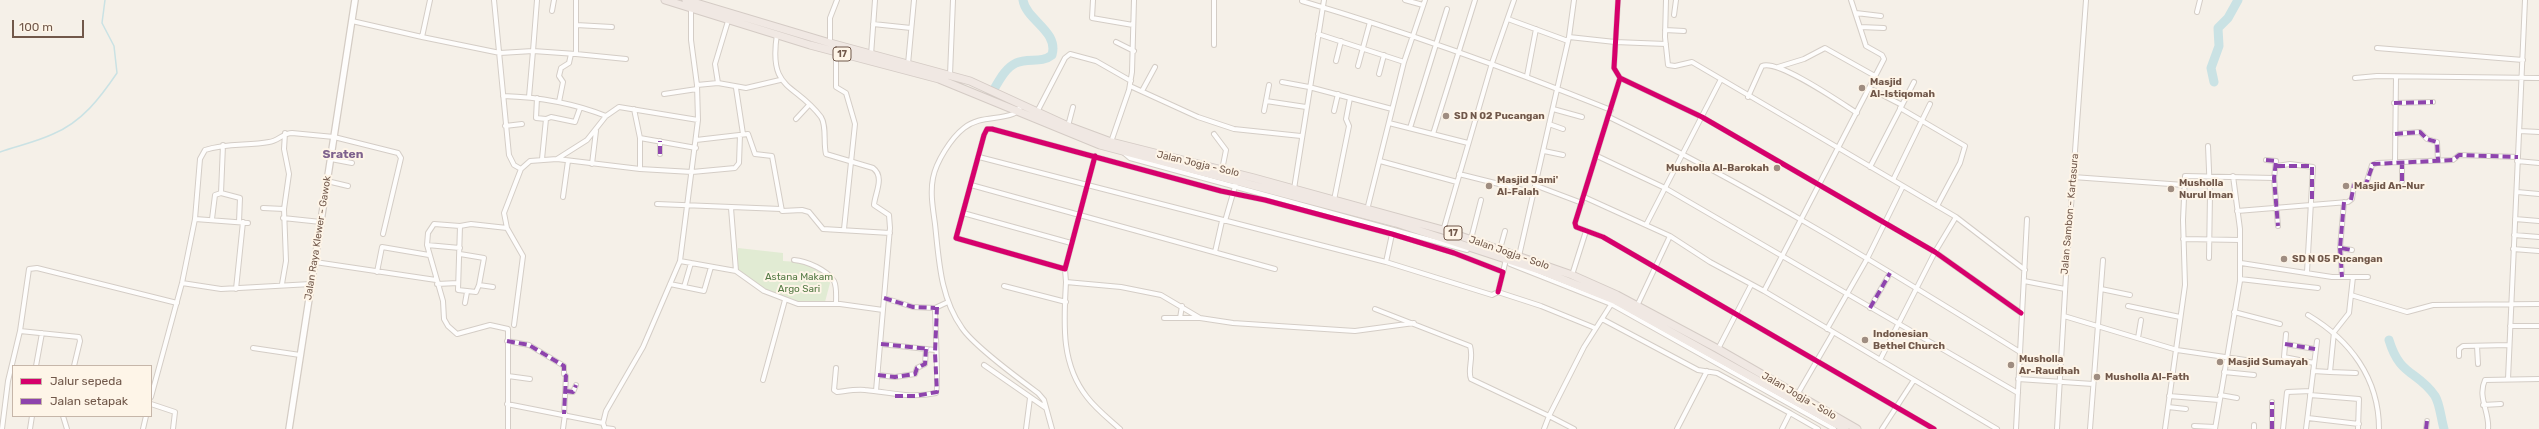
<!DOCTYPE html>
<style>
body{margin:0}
#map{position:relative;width:2539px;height:429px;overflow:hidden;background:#f5f0e8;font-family:Rubik,sans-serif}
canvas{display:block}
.legend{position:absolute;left:12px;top:365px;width:140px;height:52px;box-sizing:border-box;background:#fef5e8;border:1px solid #c6b6a9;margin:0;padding:5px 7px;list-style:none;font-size:12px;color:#71584a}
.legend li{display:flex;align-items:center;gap:8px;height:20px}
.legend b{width:20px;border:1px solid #c6b6a9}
.scale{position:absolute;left:12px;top:20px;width:72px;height:18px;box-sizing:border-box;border:2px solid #71584a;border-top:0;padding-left:5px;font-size:12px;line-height:14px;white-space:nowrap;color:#71584a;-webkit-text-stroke:3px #fef5e8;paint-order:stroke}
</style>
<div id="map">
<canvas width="2539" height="429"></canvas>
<ul class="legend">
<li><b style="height:5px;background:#d6006c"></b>Jalur sepeda</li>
<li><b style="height:5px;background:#8e44ad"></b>Jalan setapak</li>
</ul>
<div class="scale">100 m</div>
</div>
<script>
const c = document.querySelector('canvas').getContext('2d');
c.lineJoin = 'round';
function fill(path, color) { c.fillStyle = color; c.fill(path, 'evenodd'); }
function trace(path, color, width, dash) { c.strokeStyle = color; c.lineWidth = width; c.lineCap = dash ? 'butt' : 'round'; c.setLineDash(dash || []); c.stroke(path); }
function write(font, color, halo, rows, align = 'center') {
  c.font = font + ' Rubik,sans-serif'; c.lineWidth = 4; c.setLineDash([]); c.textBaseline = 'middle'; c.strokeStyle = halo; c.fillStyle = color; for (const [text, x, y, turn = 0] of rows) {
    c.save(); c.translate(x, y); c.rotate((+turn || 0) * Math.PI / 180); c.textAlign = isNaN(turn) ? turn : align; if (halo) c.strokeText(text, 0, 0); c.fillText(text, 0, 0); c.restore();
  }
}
fill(new Path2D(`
 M 738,248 L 783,253 L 783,261 C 803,262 814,265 829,278 L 830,283 L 825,302 L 795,302 L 762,289 L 736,270 Z`), '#e1ebd3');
trace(new Path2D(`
 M 0,152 C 17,146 36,142 53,134 C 82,122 100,98 117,73 L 114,46 L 102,23 L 105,0`), '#cae2e4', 1.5);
trace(new Path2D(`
 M 2214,82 L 2211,68 L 2219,46 L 2218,28 L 2228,18 L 2238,0
 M 989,97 C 997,86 1003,69 1016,63 C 1028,57 1041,64 1052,55 C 1059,31 1026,20 1023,0
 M 2389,340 C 2400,377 2417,370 2435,396 C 2440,404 2441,419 2444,429`), '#cae2e4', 9);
const street = new Path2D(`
 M 494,0 L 509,155 L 514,165 L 521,169 L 504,213 L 507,228 L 523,256 L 514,325
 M 1093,0 L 1092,18 L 1133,25
 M 1405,0 L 1423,5
 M 1618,0 L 1614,68 L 1620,78 L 1702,117 L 1935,252 L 2021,313
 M 1666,0 L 1665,37 L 1668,65 L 1675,66 L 1692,62 L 1956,217 L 2025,270
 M 1302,1 C 1407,32 1509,69 1611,110
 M 552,11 L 554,0
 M 2197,12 L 2200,0
 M 1856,13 L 1881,16
 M 1674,15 L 1676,0
 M 1508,19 L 1568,41
 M 352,21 L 422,37 L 430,0
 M 728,21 L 715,64 L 718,83 L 746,88 L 780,80
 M 873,24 L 911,28
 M 576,25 L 612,27
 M 1860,27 L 1884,28
 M 1665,30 L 1684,31
 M 777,34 C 768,92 795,82 821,117 C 827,126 823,143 826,154 L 873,168 C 885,177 875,193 874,205 L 889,215 L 890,228 L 876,391
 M 1318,34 L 1404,62
 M 422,37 L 500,53 L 533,51 L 537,0
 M 1569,37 L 1615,42 L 1666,44
 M 1116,42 L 1134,51
 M 830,43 L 830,18 L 837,0
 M 1214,45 L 1214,0
 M 2377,48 L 2523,60
 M 836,52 L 836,87 L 846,93 L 855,124 L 844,229
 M 576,54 L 626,59
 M 871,55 L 875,0
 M 1336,61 L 1341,41
 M 908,64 L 914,0
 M 1358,66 L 1370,22
 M 1778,67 L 1804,59 L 1825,48 L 1875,76
 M 1379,74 L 1384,55
 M 950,75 L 953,0
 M 1527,76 L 1536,29
 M 1620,78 L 1575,223 L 1576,227 L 1603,237 L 1934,429
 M 2355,78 L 2377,76 L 2539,78
 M 1282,82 L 1309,87 L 1392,109
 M 697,85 L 718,83
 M 1130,86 L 1198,117 L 1234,129 L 1301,136
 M 736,88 L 743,134
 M 1869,88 L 1902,105
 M 1142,91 L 1155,67
 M 664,94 L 697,89
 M 503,96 C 538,97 573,103 606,116
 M 529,97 L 533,51 L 576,54 L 576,0
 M 1748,97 L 1762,66 C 1778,59 1841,103 1857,113
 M 537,98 L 536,118 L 546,119
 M 1266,101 L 1306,107
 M 559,102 L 563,82 L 559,76 L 561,68 L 569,63 L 571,54
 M 2394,103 L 2433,102
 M 1021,105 L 1018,111 L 1013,114 C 997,120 979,116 964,128 C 951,138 936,162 933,178 C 930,193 933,209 935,224 C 939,260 940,297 962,328 C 974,346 1019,379 1038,393 L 1044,400 L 1052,429
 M 1900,108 L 1965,146 L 1960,163 L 1937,206
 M 634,109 L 640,138 L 640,169
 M 1553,109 L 1582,117
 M 1264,111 L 1269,85
 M 1334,111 L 1338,94
 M 1037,112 L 1065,58 L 1070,54 L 1096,61 L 1131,81
 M 1609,117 C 1751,186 1886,269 2020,352
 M 796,119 L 809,105
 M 1389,123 L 1468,143
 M 1549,124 L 1563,129
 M 505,126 L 522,124
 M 1068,126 L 1073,107
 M 1410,128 L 1447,9
 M 2520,131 L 2539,132
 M 1214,134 L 1226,150 L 1222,170
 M 1433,134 L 1475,0
 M 2395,134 L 2420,132 L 2427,139 L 2437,142 L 2438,160
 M 640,138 L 696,148
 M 696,140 L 748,134 L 755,154 L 772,156 L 782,211 L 802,210 L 809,212 L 823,229 L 890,233
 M 1111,142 L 1129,90 L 1132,72 L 1134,0
 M 223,145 L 221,193 L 240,198 L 239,222
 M 2208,146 L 2210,194 L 2209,258
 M 1544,151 L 1563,155
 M 1124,153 L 1130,158 L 1467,250
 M 660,154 L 660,141
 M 1095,156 L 1065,269 L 956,238 L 984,135 L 987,129 L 992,129 L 1221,191 L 1265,200 L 1392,234 L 1454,253 L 1503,272 L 1498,292
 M 1597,156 L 1665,188 L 2018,393
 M 979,157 L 1386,262 L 1492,295 L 1498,292 L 1541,306 L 1595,328
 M 331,159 L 352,163
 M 542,159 L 546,119 L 551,117 L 575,122 L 580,108
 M 557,159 L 640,169 L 692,172 L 735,168 L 739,163 L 740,135
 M 2266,160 L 2276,161 L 2274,178 L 2278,226
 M 1380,161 L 1457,182
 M 2517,161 L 2539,163
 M 2395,162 L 2396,77
 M 592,164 L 596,131
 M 2277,166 L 2290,164 L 2313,167 L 2307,272
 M 1870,167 L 1914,82
 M 521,169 L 530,161 L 557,159 L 587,140 L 606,116 L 619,107 L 698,120
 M 1459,174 L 1535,193
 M 2073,177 L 2184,185
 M 1893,180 L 1930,104
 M 327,181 L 348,186
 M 2402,181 L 2402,162
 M 971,185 L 1275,269
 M 1537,186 L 1582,203
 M 1294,189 L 1324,0
 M 2517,192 L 2539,194
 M 563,197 L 568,161
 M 1584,197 L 1670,236 L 1710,262 L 1764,291 L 1997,429
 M 1334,200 L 1349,126 L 1346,119 L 1350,98
 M 2344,202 L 2340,248 L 2352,250
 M 657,204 L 781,209
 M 263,208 L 284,209
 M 731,208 L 736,271
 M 1367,210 L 1404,62 L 1425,0
 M 2237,211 L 2348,202 L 2352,199 L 2354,185 L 2366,184 L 2372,165 L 2377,163 L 2453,160 L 2459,155 L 2518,157
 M 963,213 L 1071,243
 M 283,218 L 321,222
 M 195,219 L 248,223
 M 212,219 L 215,195 L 221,193
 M 2515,219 L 2539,221
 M 1225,221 L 1236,183
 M 1646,225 L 1720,81
 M 460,226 L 458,290 L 476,292 L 479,285 L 493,287
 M 507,228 L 471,224 L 460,226 L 434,224 L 428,233 L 427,245 L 443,301 L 444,319 L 448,326 L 457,334 L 490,325 L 508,329 L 508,429
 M 1443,231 L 1492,63 L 1514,0
 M 2514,235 L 2539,237
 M 1471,239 L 1481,200
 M 2183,239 L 2240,240
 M 427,245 L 460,248
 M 2340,248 L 2342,277
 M 1500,249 L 1505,231
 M 2513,249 L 2539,251
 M 1215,252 L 1222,221
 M 460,254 L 484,258 L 479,285
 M 1519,256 L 1569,37 L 1574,0
 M 794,260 C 807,261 827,270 834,281 C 837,287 836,297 836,304
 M 680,261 L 736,271 L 764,291 L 798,304 L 840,304 L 883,310
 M 315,262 L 436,280
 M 1386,262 L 1392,234
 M 2241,263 L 2332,277 L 2368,277
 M 1510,264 L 1611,304 L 1834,429
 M 1065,269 L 1066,282 L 1121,287 L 1161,295 L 1200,318 L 1233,323 L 1355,331 L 1414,323
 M 377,272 L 382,247 L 429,255
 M 1503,272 L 1506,259
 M 1572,275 L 1586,231
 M 2240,279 L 2318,288
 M 2024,281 L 2065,289
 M 1066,282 C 1064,321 1060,363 1087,397 C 1096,409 1109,419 1120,429
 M 182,283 L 221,289 L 311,284
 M 282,284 L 286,261 L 284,209 L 289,174 L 284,149 L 285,133
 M 437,284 L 458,283
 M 670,284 L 704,291 L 711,267
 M 1004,286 L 1066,302
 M 684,287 L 691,263
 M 236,289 L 243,222
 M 2101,289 L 2130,295
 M 1764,291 L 1884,59 L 1882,55 L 1866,46 L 1851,0
 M 2351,295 L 2407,312 L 2433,305 L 2539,304
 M 884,298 L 913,307 L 935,308
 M 465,303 L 467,292
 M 1637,306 L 1670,236
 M 2128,306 L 2180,317
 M 1870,308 L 1890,273
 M 1375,309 L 1470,346 C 1474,358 1467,370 1471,379 L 1549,416 L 1544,429
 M 2234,312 L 2280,324
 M 2308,315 C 2350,340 2379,378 2379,429
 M 2064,316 L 2177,350 L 2273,364
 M 1164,318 L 1200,318
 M 1180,318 L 1182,306
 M 1602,319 L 1698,370 L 1717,373 L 1790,413
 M 2510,326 L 2539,326
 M 1827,329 L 1867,259 L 1903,186
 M 20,331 L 79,337 L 80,341 L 74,366
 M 2286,334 L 2284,357 L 2314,363
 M 2138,338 L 2141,320
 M 507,341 L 529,345 L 564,366 L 564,374 L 566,376 L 564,414
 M 881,344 L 935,350
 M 2285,344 L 2315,349
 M 2477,346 L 2478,364
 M 253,348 L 300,355
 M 1718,349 L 1751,285
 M 2459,356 L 2459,349 L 2463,346 L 2509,345
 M 1880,360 L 1935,252 L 1956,217
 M 984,365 L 1046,408
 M 36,366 L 42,333
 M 836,368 L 834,390 L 837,392 C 846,391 856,389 865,390 C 890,392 909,399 936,393 C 939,389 935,321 935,308 L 948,302
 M 2313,371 L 2330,372 L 2334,332 L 2349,313 L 2353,277
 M 2224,372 L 2254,375
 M 2330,372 L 2356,373
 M 878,375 L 895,377 L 915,374 L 917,368 L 925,364 L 926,349
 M 508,376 L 530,379
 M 2018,379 L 2093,384
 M 2508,379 L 2525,0
 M 763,380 L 785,300
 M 566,391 L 573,392 L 576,385
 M 1797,395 L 1833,333
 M 2220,395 L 2237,398
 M 2310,395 L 2359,399 L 2358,429
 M 2169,396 L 2219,400
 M 151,397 L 182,283 L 195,219 L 200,159 L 205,150 C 227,143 248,146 269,142 C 278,141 283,133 292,133 L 334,137 L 398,153 L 401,158 L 383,234
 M 151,404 L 175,412 L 173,429
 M 507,404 L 603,423
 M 2483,405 L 2501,404
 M 2168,407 L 2186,409
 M 63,416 L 67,429
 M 2308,418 L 2359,424
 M 2194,426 L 2215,427
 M 605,428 L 613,429
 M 2,429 L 8,381 L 20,331 L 29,269 L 37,268 L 177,303
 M 30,429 L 32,416
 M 143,429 L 146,416
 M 563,429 L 565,414
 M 605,429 L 603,423 L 606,411 L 643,347 L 680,261 L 698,120 L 697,85 L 691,40 L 691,9
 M 1026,429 L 1030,398
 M 1574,429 L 1549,416 L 1584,347 L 1612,303
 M 1677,429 L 1707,371
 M 1782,429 L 1790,413 L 1818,429
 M 1882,429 L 1914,380
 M 2016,429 L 2027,219
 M 2057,429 L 2066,275 L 2086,0
 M 2090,429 L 2103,260
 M 2165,429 L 2185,285 L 2183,220 L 2185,176 L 2274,178
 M 2215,429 L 2240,281 L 2240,229 L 2233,176
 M 2254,429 L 2254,425
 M 2272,429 L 2272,402
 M 2283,429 L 2287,392 L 2311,391
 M 2306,429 L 2317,341
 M 2426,429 L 2427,421
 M 2488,429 C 2490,413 2477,397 2485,380 L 2539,379`);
const secondary = new Path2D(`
 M 289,429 L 355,0`);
const highway = new Path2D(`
 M 665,0 L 810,45 L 939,79 L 1100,145 L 1396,223 L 1542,271 L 1614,300 L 1845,429
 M 686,0 L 830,43 L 970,81 L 1068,126 L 1111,142 L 1254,178 L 1443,230 L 1572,275 L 1617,295 L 1718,349 L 1857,429`);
trace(street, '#d4cdc6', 6);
trace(secondary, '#d4ccc4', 8);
trace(highway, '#d4cbc5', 9);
trace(street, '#fefdfc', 4);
trace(secondary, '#fefdfc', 5.5);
trace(highway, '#f0e8e3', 7);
trace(new Path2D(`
 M 2394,103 L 2433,102
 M 2395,134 L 2420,132 L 2427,139 L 2437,142 L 2438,160
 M 660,154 L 660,141
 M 2266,160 L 2276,161 L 2274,178 L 2278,226
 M 2277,166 L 2312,166 L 2312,203
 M 2402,181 L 2402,162
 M 2351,200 L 2354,185 L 2366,184 L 2373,164 L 2453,160 L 2459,155 L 2518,157
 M 2344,202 L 2340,248 L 2352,250
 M 2340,248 L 2342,277
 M 884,298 L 913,307 L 935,308
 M 1870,308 L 1890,273
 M 507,341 L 529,345 L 564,366 L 564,374 L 566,376 L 564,414
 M 881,344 L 929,349
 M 2285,344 L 2315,349
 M 878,375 L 895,377 L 915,374 L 917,368 L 925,364 L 926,349
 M 566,391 L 573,392 L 576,385
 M 895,396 L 915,396 L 937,392 L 935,353 L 937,307
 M 2272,429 L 2272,402
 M 2426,429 L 2427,421`), '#8e44ad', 4, [8, 4]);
trace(new Path2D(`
 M 1618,0 L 1614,68 L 1620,78 L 1702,117 L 1935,252 L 2021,313
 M 1620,78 L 1575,223 L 1576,227 L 1603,237 L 1934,429
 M 1095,156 L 1065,269 L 956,238 L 984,135 L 987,129 L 992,129 L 1221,191 L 1265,200 L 1392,234 L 1454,253 L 1503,272 L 1498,292`), '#d6006c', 5);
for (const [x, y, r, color] of [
 [1862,88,4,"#9f8d81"],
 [1446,116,4,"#9f8d81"],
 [1777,168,4,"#9f8d81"],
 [1489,186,4,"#9f8d81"],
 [2346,186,4,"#9f8d81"],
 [2171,189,4,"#9f8d81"],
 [2284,259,4,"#9f8d81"],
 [1865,340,4,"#9f8d81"],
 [2220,362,4,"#9f8d81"],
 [2011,365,4,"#9f8d81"],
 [2097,377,4,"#9f8d81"]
]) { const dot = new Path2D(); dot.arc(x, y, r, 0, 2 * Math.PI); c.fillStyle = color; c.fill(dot); trace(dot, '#fef5e8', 1.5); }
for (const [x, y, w] of [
 [842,54,18],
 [1453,233,18]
]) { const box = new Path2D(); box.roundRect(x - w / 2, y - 7, w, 14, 3); c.fillStyle = '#fef5e8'; c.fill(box); trace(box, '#71584a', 1); }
write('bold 9px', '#71584a', null, [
 ["17",842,54],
 ["17",1453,233]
]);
write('bold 10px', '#71584a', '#fef5e8', [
 ["Masjid",1870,82],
 ["Al-Istiqomah",1870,94],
 ["SD N 02 Pucangan",1454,116],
 ["Musholla Al-Barokah",1769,168,"right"],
 ["Masjid Jami'",1497,180],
 ["Al-Falah",1497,192],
 ["Musholla",2179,183],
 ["Nurul Iman",2179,195],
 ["Masjid An-Nur",2354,186],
 ["SD N 05 Pucangan",2292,259],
 ["Indonesian",1873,334],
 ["Bethel Church",1873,346],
 ["Musholla",2019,359],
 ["Ar-Raudhah",2019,371],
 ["Masjid Sumayah",2228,362],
 ["Musholla Al-Fath",2105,377]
], 'left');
write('10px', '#71584a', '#fef5e8', [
 ["Jalan Jogja - Solo",1198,164,13],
 ["Jalan Sambon - Kartasura",2070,214,-85],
 ["Jalan Raya Klewer - Gawok",318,238,-81],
 ["Jalan Jogja - Solo",1509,253,19],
 ["Jalan Jogja - Solo",1799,396,30]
]);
write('10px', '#547b45', '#fef5e8', [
 ["Astana Makam",799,277],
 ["Argo Sari",799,289]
]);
write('bold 12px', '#7f628d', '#fef5e8', [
 ["Sraten",343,155]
]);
</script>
